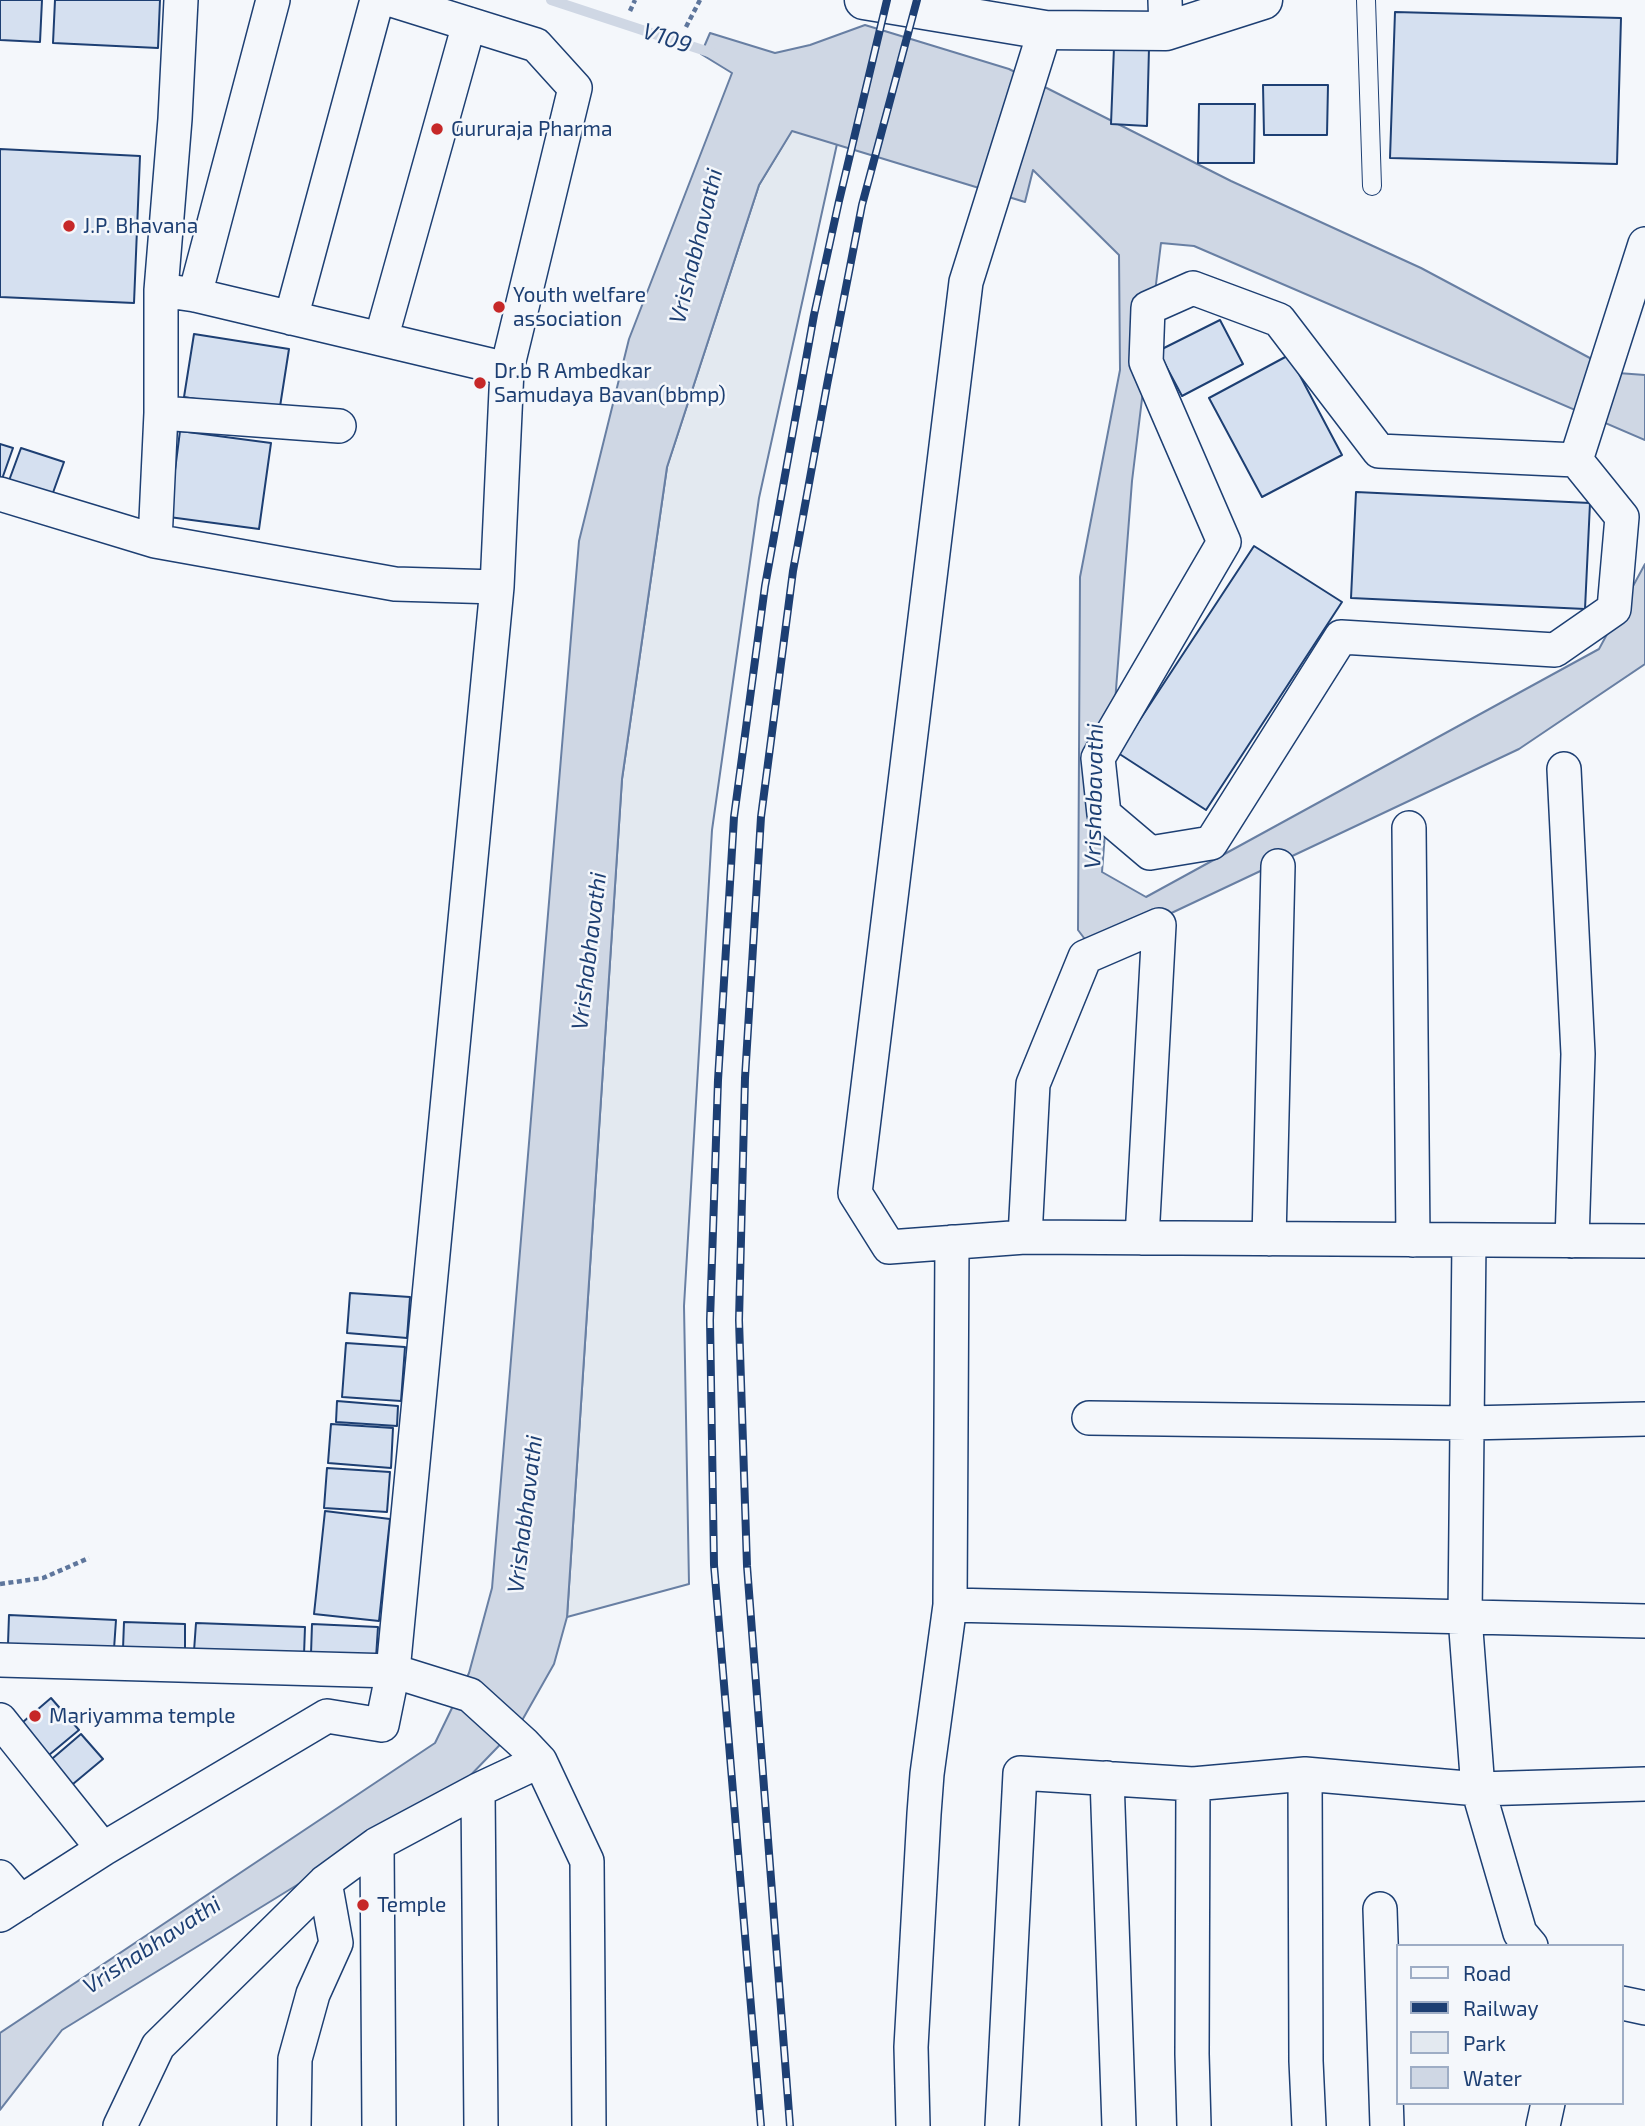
<!DOCTYPE html>
<style>
body{margin:0}
#map{position:relative;width:1645px;height:2126px;overflow:hidden;background:#f4f7fb;font-family:"Exo 2",sans-serif}
canvas{display:block}
.legend{position:absolute;left:1396px;top:1944px;width:228px;height:161px;box-sizing:border-box;background:#f4f7fb;border:2px solid #9eadc5;margin:0;padding:9px 12px;list-style:none;font-size:21px;color:#1d3f73}
.legend li{display:flex;align-items:center;gap:14px;height:35px}
.legend b{width:35px;border:2px solid #9eadc5}
</style>
<div id="map">
<canvas width="1645" height="2126"></canvas>
<ul class="legend">
<li><b style="height:9px;background:#f4f7fb"></b>Road</li>
<li><b style="height:9px;background:#1d3f73"></b>Railway</li>
<li><b style="height:19px;background:#e3e9f0"></b>Park</li>
<li><b style="height:19px;background:#cfd7e4"></b>Water</li>
</ul>
</div>
<script>
const c = document.querySelector('canvas').getContext('2d');
c.lineJoin = 'round';
function fill(path, color) { c.fillStyle = color; c.fill(path, 'evenodd'); }
function trace(path, color, width, dash) { c.strokeStyle = color; c.lineWidth = width; c.lineCap = dash ? 'butt' : 'round'; c.setLineDash(dash || []); c.stroke(path); }
function write(font, color, halo, rows, align = 'center') {
  c.font = font + ' "Exo 2",sans-serif'; c.lineWidth = 5; c.setLineDash([]); c.textBaseline = 'middle'; c.strokeStyle = halo; c.fillStyle = color; for (const [text, x, y, turn = 0] of rows) {
    c.save(); c.translate(x, y); c.rotate((+turn || 0) * Math.PI / 180); c.textAlign = isNaN(turn) ? turn : align; if (halo) c.strokeText(text, 0, 0); c.fillText(text, 0, 0); c.restore();
  }
}
const green = new Path2D(`
 M 792,130 L 837,144 L 759,498 L 712,830 L 684,1306 L 689,1584 L 567,1617 L 622,779 L 667,467 L 759,185 Z`);
fill(green, '#e3e9f0');
trace(green, '#687fa3', 2);
const water = new Path2D(`
 M 865,25 L 1009,69 L 1231,181 L 1421,268 L 1618,373 L 1645,375 L 1645,440 L 1194,246 L 1161,243 L 1132,481 L 1102,872 L 1146,897 L 1599,649 L 1645,564 L 1645,664 L 1519,749 L 1093,950 L 1078,930 L 1080,577 L 1120,370 L 1119,255 L 1033,170 L 1025,202 L 792,131 L 759,185 L 667,467 L 622,779 L 567,1617 L 554,1664 L 520,1724 L 464,1782 L 62,2030 L 0,2110 L 0,2033 L 435,1743 L 469,1673 L 492,1588 L 579,541 L 629,339 L 732,73 L 701,54 L 710,33 L 775,53 L 810,45 Z`);
fill(water, '#cfd7e4');
trace(water, '#687fa3', 2);
trace(new Path2D(`
 M 551,0 L 715,54`), '#cfd7e4', 10);
const building = new Path2D(`
 M 0,0 L 42,0 L 40,42 L 0,40 Z
 M 55,0 L 160,0 L 158,48 L 53,43 Z
 M 1395,12 L 1621,18 L 1617,164 L 1390,158 Z
 M 1114,47 L 1149,48 L 1147,126 L 1111,124 Z
 M 1263,85 L 1328,85 L 1327,135 L 1264,135 Z
 M 1199,104 L 1255,104 L 1254,163 L 1198,163 Z
 M 0,149 L 140,156 L 134,303 L 0,297 Z
 M 1220,320 L 1243,364 L 1182,396 L 1158,351 Z
 M 194,334 L 289,349 L 279,413 L 184,397 Z
 M 1289,355 L 1342,455 L 1262,497 L 1209,398 Z
 M 180,431 L 271,443 L 259,529 L 169,517 Z
 M 0,444 L 13,448 L 2,479 L 0,479 Z
 M 21,448 L 64,462 L 50,501 L 7,486 Z
 M 1356,492 L 1590,503 L 1585,609 L 1351,598 Z
 M 1254,546 L 1342,602 L 1206,810 L 1118,753 Z
 M 350,1293 L 410,1297 L 407,1338 L 347,1333 Z
 M 346,1343 L 405,1347 L 401,1401 L 342,1397 Z
 M 337,1401 L 398,1406 L 397,1426 L 336,1422 Z
 M 331,1424 L 393,1428 L 391,1468 L 328,1463 Z
 M 327,1468 L 390,1472 L 387,1512 L 324,1508 Z
 M 325,1511 L 390,1519 L 379,1621 L 314,1614 Z
 M 9,1615 L 116,1620 L 114,1649 L 8,1644 Z
 M 124,1622 L 185,1624 L 185,1651 L 123,1649 Z
 M 196,1623 L 305,1627 L 304,1655 L 194,1651 Z
 M 312,1624 L 378,1627 L 376,1658 L 311,1654 Z
 M 51,1698 L 79,1730 L 43,1760 L 16,1728 Z
 M 81,1734 L 103,1759 L 67,1789 L 46,1764 Z`);
fill(building, '#d5e0f0');
trace(building, '#1d3f73', 2);
const lane = new Path2D(`
 M 1366,0 L 1372,186`);
const street = new Path2D(`
 M 1165,0 L 1166,31
 M 1045,30 L 966,282 L 855,1193 L 889,1247 L 1025,1237 L 1645,1241
 M 1193,288 L 1279,320 L 1379,451 L 1576,460 L 1622,517 L 1614,609 L 1555,650 L 1341,637 L 1211,843 L 1150,853 L 1104,814 L 1098,758 L 1224,542 L 1146,362 L 1148,308 Z
 M 161,290 L 195,295 L 507,369
 M 195,295 L 273,0
 M 291,318 L 377,0
 M 381,339 L 469,24
 M 161,413 L 339,426
 M 1576,460 L 1645,244
 M 0,494 L 155,541 L 395,584 L 497,587
 M 155,541 L 161,413 L 161,290 L 175,119 L 181,0
 M 1564,769 L 1578,1054 L 1572,1241
 M 1409,828 L 1413,1240
 M 1025,1237 L 1033,1084 L 1085,957 L 1159,925 L 1142,1238
 M 1269,1239 L 1278,866
 M 1469,1240 L 1465,1617 L 1478,1789 L 1520,1933 L 1531,1946
 M 1089,1418 L 1467,1423 L 1645,1419
 M 950,1605 L 1645,1621
 M 0,1660 L 393,1671 L 470,1695 L 524,1744 L 540,1761 L 587,1861 L 589,2126
 M 0,1720 L 103,1849
 M 1305,1774 L 1306,2061 L 1309,2126
 M 1107,1778 L 1119,2126
 M 1193,1784 L 1192,2054 L 1194,2126
 M 478,1790 L 481,2126
 M 377,1844 L 379,2126
 M 0,1877 L 21,1902
 M 1380,1909 L 1387,2126
 M 0,1915 L 103,1849 L 327,1716 L 382,1725 L 393,1671 L 497,587 L 507,369 L 575,88 L 536,45 L 392,0
 M 1622,2003 L 1645,2008
 M 120,2126 L 158,2046 L 325,1882 L 377,1844 L 478,1790 L 540,1761
 M 294,2126 L 295,2059 L 313,1994 L 336,1943 L 325,1882
 M 913,2126 L 911,2047 L 924,1814 L 927,1774 L 950,1605 L 952,1242
 M 1002,2126 L 1020,1773 L 1193,1784 L 1305,1774 L 1478,1789 L 1645,1784
 M 1543,2126 L 1548,2103`);
const secondary = new Path2D(`
 M 864,0 L 1045,30 L 1166,31 L 1263,0`);
trace(lane, '#1d3f73', 20);
trace(street, '#1d3f73', 36);
trace(secondary, '#1d3f73', 41);
trace(new Path2D(`
 M 630,11 L 635,0
 M 686,27 L 700,0
 M 0,1584 L 43,1578 L 89,1558`), '#5e769c', 4.5, [5, 3.5]);
trace(lane, '#f4f7fb', 18);
trace(street, '#f4f7fb', 33);
trace(secondary, '#f4f7fb', 38);
const rail = new Path2D(`
 M 761,2126 L 714,1565 L 710,1320 L 718,1080 L 734,817 L 765,586 L 814,315 L 839,201 L 887,0
 M 790,2126 L 747,1566 L 739,1320 L 745,1078 L 761,817 L 793,571 L 827,385 L 862,205 L 917,0`);
trace(rail, '#1d3f73', 8);
trace(rail, '#f4f7fb', 5, [16]);
for (const [x, y, r, color] of [
 [437,129,7,"#c62828"],
 [69,226,7,"#c62828"],
 [499,307,7,"#c62828"],
 [480,383,7,"#c62828"],
 [35,1716,7,"#c62828"],
 [363,1905,7,"#c62828"]
]) { const dot = new Path2D(); dot.arc(x, y, r, 0, 2 * Math.PI); c.fillStyle = color; c.fill(dot); trace(dot, '#f4f7fb', 2.5); }
write('21px', '#1d3f73', '#f4f7fb', [
 ["Gururaja Pharma",451,129],
 ["J.P. Bhavana",83,226],
 ["Youth welfare",513,295],
 ["association",513,319],
 ["Dr.b R Ambedkar",494,371],
 ["Samudaya Bavan(bbmp)",494,395],
 ["Mariyamma temple",49,1716],
 ["Temple",377,1905]
], 'left');
write('italic 23px', '#1d3f73', '#f4f7fb', [
 ["V109",667,38,18],
 ["Vrishabhavathi",696,246,-76],
 ["Vrishabavathi",1094,796,-89],
 ["Vrishabhavathi",589,951,-83],
 ["Vrishabhavathi",525,1514,-83],
 ["Vrishabhavathi",152,1945,-33]
]);
</script>
